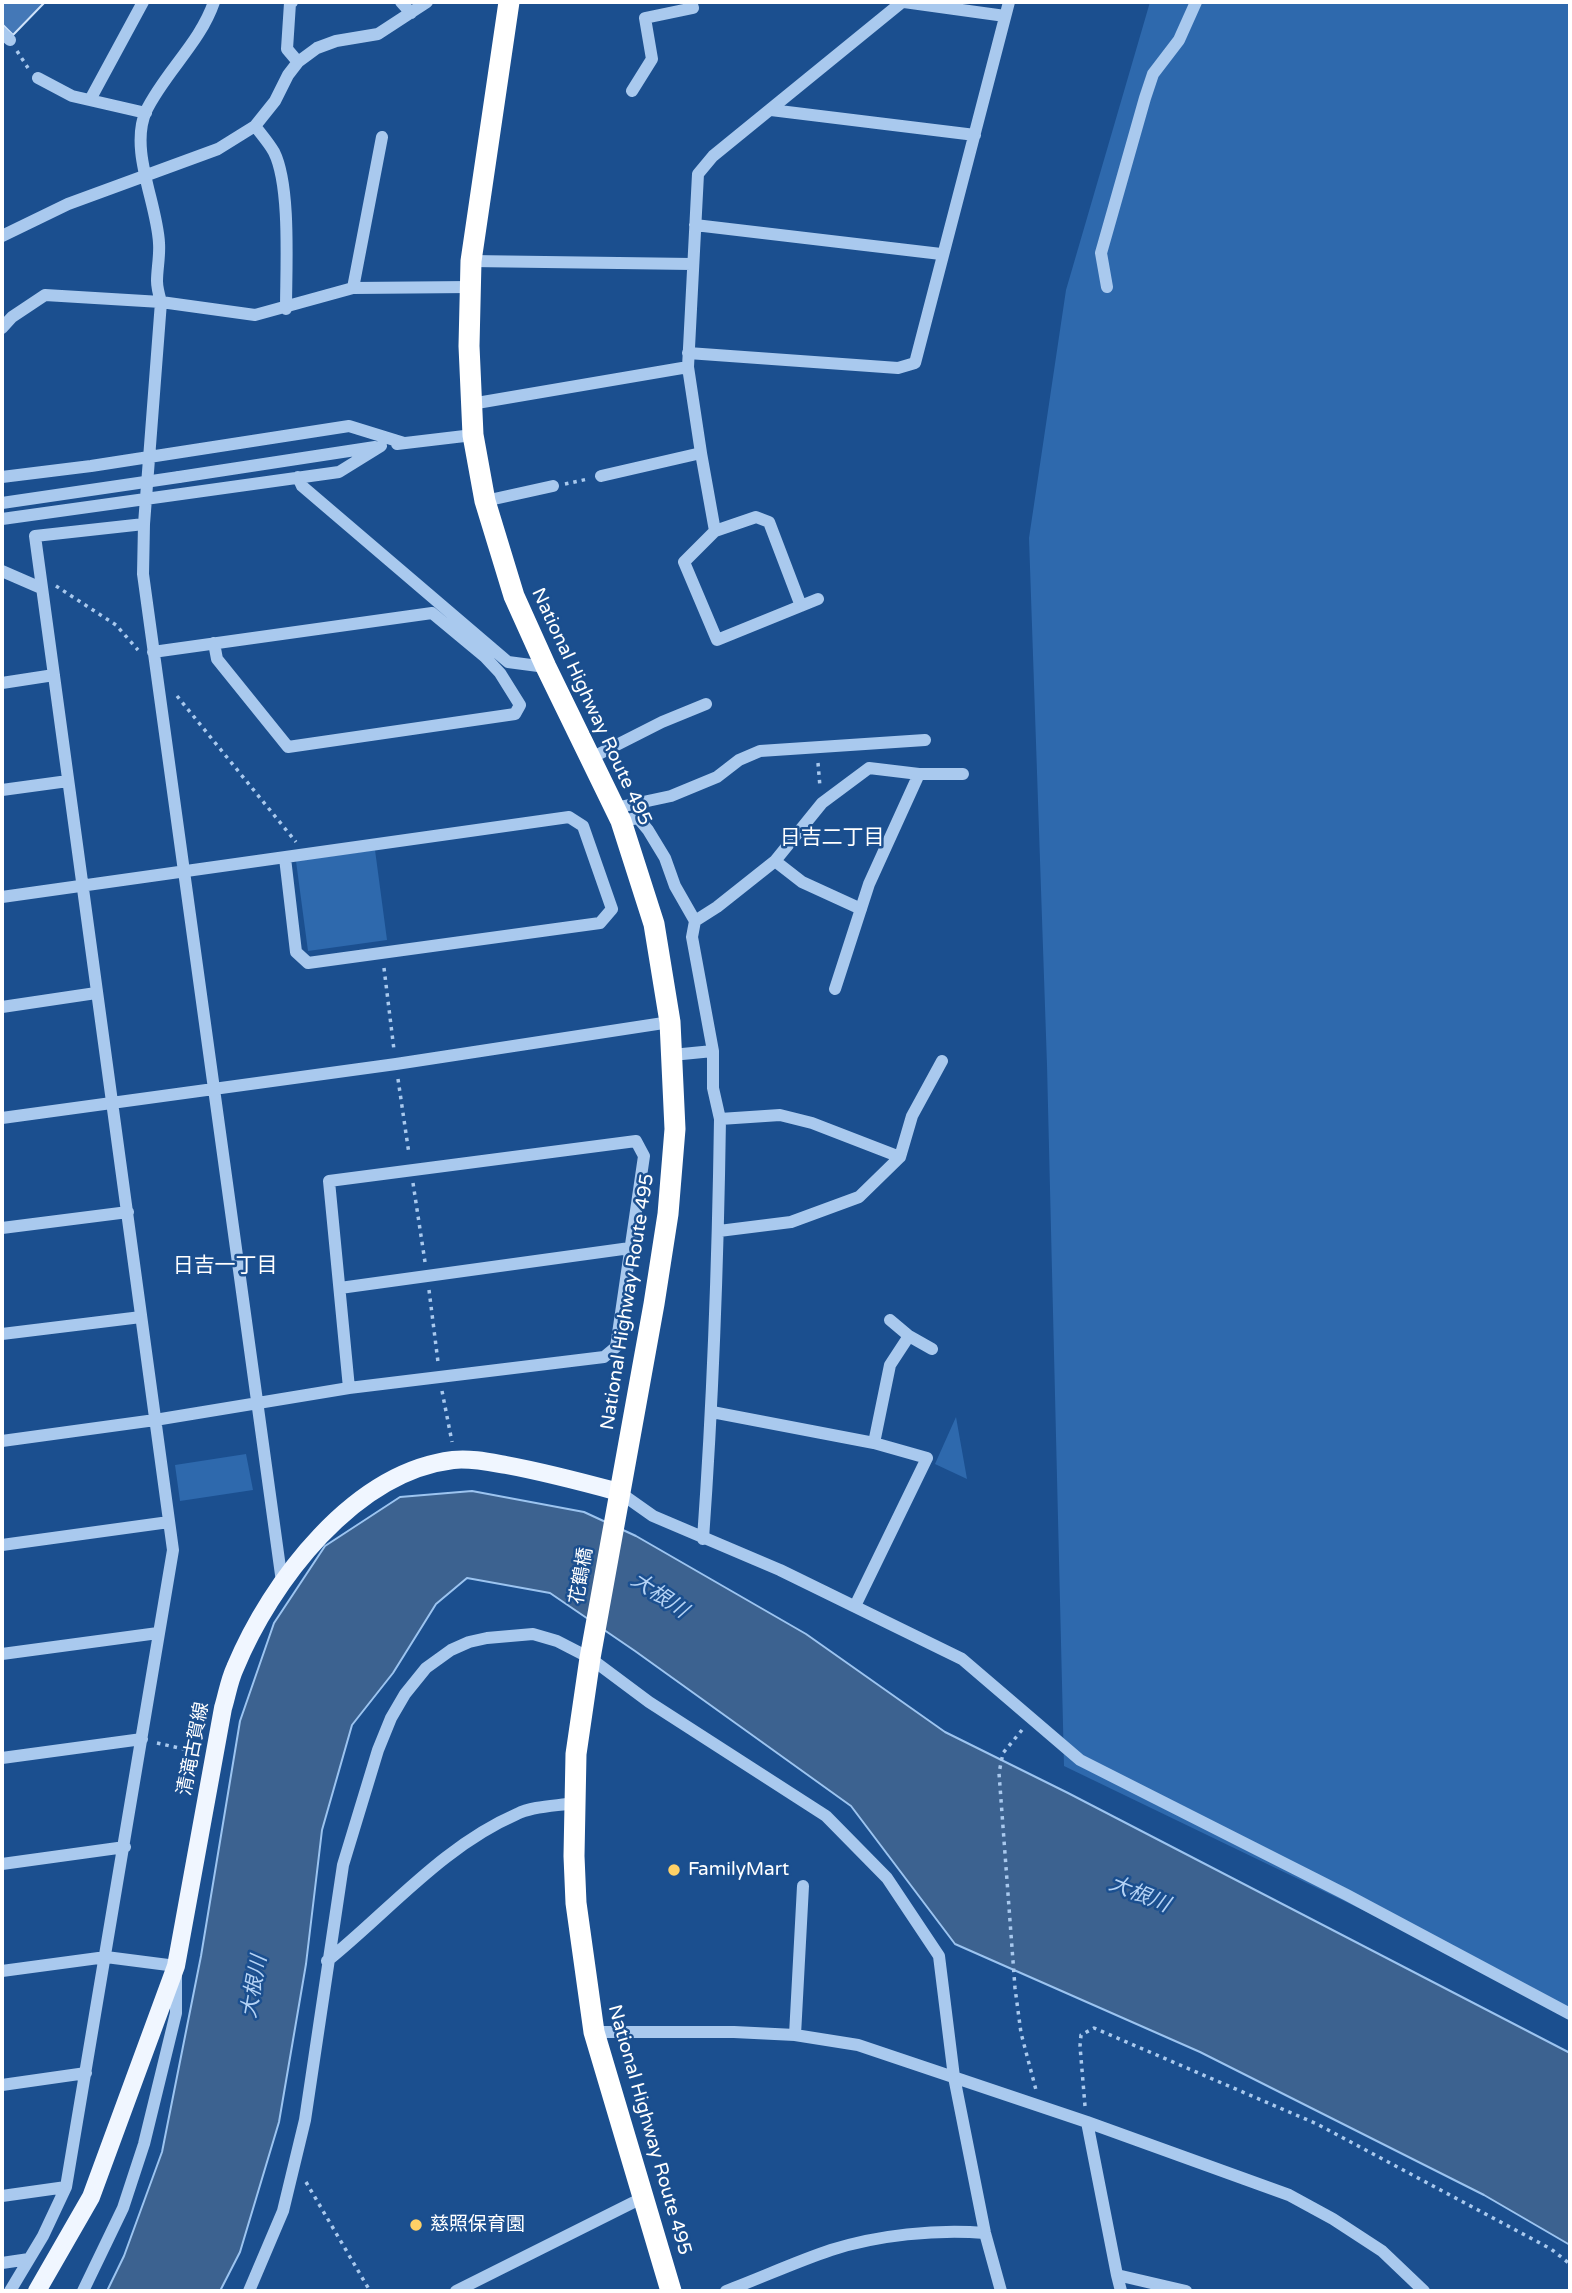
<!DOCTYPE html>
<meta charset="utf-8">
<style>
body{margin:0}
#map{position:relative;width:1572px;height:2293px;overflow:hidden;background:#1b4f8f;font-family:"Varela Round",sans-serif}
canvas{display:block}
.frame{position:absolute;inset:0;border:4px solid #fff;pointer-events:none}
</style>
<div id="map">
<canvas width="1572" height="2293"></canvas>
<div class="frame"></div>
</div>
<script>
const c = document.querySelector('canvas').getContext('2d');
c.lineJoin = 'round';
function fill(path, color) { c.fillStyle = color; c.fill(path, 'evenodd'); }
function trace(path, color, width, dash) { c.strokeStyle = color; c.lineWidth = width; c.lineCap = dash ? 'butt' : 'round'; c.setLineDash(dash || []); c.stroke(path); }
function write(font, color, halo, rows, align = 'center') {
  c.font = font + ' "Varela Round","Noto Sans JP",sans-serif'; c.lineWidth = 5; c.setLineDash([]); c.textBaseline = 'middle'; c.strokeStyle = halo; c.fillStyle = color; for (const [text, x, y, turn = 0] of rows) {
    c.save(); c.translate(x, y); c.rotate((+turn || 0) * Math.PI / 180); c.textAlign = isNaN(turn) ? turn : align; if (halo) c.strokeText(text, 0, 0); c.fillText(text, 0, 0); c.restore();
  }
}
fill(new Path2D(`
 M 1150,2 L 1570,2 L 1570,2010 L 1064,1766 L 1047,1065 L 1029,538 L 1066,290 Z
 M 375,850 L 387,940 L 308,951 L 296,861 Z
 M 956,1417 L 967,1479 L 935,1464 Z
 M 246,1454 L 253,1490 L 180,1501 L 175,1465 Z`), '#2e69ad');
const water = new Path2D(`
 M 472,1491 L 584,1512 L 636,1536 L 806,1634 L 945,1732 L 1068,1793 L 1570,2053 L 1570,2245 L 1484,2195 L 1200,2052 L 955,1944 L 851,1806 L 635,1651 L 550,1593 L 467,1578 L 436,1604 L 393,1673 L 352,1725 L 322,1830 L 306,1964 L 279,2122 L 240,2252 L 220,2291 L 107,2291 L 124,2256 L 162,2152 L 201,1956 L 240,1721 L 274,1623 L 325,1546 L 400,1497 Z`);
fill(water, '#3c6290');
trace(water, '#9cc4f0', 2);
const building = new Path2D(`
 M 2,2 L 45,2 L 13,35 L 2,24 Z`);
fill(building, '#4478b7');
trace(building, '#cfe3fa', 2);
trace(new Path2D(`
 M 17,51 L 28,68
 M 565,484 L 588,479
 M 56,586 L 116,625 L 138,650
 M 177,696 L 296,842
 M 818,763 L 820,787
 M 384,968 L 394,1050
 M 398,1079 L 409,1154
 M 413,1183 L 425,1262
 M 429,1290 L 438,1362
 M 442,1391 L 452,1442
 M 1022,1730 L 1003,1753 L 999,1773 L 1015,1988 L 1021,2033 L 1036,2090
 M 157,1743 L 197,1752
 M 1085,2106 L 1080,2046 L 1081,2035 L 1094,2028 L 1317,2124 L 1551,2249 L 1570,2264
 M 306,2182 L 370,2291`), '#a9c9ee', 3.5, [3.5, 5]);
trace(new Path2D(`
 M 214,2 C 200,43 165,72 146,111 C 129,150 157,203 159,243 C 160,256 157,269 157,281 C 157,288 159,295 161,302 L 144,524 L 143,574 L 282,1582
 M 292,2 L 290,3 L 287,49 L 298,62
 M 401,2 L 411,13
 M 904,2 L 1005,16
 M 2,33 L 10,40
 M 38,78 L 72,96 L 146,113
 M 632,91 L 652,59 L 645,18 L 693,8 L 691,2
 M 91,98 L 143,2
 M 771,110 L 975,135
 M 255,126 C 261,134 269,143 274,152 C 291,186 286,269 286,309
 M 695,225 L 941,254
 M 2,236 L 68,204 L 218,149 L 255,126 L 275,101 L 288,75 L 298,62 L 317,48 L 336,41 L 378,34 L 427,2
 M 471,261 L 692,264
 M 1107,287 L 1101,253 L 1145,98 L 1153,74 L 1179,40 L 1196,2
 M 353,288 L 382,137
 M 2,328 L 12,317 L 45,295 L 161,302 L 255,315 L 353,288 L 470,287
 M 688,353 L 898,368 L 915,363 L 1009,2
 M 471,404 L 688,367
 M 397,444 L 473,435
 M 701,453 L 715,531 L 684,562 L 717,640 L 818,599
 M 601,476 L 701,453 L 688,367 L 698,174 L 713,156 L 902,2
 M 2,477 L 91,466 L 349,426 L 404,443
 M 179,477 L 375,447
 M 298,477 L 302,486 L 508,662 L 546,667
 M 485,501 L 553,486
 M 2,519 L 339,472 L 381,446
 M 715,531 L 756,517 L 769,522 L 801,606
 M 2,571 L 41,588
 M 153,652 L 432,613 L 485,657 L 500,673 L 520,705 L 515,714 L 288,747 L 217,659 L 214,643
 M 2,683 L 54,675
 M 591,758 L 662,722 L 706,704
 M 2,790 L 68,781
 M 615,808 L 671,796 L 717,777 L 739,760 L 760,751 L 925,740
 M 621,821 L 638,818 L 648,830 L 665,858 L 675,886 L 695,921 L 692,937 L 713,1051 L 713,1088 L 720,1119
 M 2,897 L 569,817 L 583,826 L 612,909 L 600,923 L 308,963 L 296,952 L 285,858
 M 861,909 L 802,882 L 775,861 L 822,803 L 869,768 L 919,774
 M 695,921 L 717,907 L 775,861
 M 835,989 L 869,884 L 919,774 L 963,774
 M 2,1007 L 96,993
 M 672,1055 L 713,1051
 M 2,1118 L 396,1064 L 670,1022
 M 636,1141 L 644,1156 L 616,1347 L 604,1357 L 349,1388 L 329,1181 Z
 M 900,1157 L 912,1116 L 942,1061
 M 2,1228 L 128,1212
 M 340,1288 L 630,1248
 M 890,1320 L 909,1336 L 932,1349
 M 2,1334 L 141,1317
 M 712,1412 L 874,1443 L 927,1458 L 855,1606
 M 2,1441 L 155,1420 L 349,1388
 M 874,1443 L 890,1365 L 909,1336
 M 619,1492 L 653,1516 L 780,1570 L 962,1659 L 1080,1760 L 1347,1895 L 1570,2014
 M 703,1539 C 713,1399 718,1259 720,1119 L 780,1115 L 812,1123 L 900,1157 L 859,1197 L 791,1222 L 719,1231
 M 2,1545 L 169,1522
 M 2,1654 L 158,1633
 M 2,1758 L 142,1739
 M 2,1864 L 125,1847
 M 327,1961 C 389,1911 443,1846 517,1814 C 533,1806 556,1806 574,1803
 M 2,1971 L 106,1957 L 176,1966 L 176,2013 L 144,2144 L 123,2208 L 83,2291
 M 594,2032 L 734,2032 L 795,2035 L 858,2045 L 1087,2122 L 1289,2195 L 1333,2219 L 1382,2251 L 1424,2291
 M 795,2035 L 803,1886
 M 2,2085 L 86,2073
 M 1087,2122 L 1117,2275
 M 2,2196 L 66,2187
 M 2,2263 L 29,2259
 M 10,2291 L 43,2236 L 66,2187 L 173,1550 L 35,536 L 144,524
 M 249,2291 L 283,2211 L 305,2120 L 343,1865 L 378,1750 L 391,1718 L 405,1694 L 426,1668 L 451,1650 L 469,1642 L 487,1638 L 533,1634 L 557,1641 L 590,1658 L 649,1702 L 826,1816 L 887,1878 L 939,1956 L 954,2077 L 985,2233 L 1001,2291
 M 456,2291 L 644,2197
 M 726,2291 C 761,2278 795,2262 831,2250 C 878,2235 936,2229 985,2233
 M 1121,2291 L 1117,2275 L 1186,2291`), '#a9c9ee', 12);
trace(new Path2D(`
 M 37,2291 L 91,2197 L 176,1966 L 223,1708 C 227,1695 229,1681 235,1668 C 271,1581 354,1472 453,1460 C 470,1458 489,1462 506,1465 C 544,1472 582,1482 619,1492`), '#f0f6ff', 18);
trace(new Path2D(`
 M 509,2 L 471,261 L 469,346 L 473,435 L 485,501 L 514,596 L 546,667 L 621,821 L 654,924 L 670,1022 L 675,1129 L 668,1214 L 654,1304 L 590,1658 L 576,1754 L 574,1856 L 576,1903 L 594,2032 L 671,2291`), '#fff', 21);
trace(new Path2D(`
 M 2,503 L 179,477`), '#a9c9ee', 12);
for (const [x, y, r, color] of [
 [674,1870,7,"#ffd166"],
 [416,2225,7,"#ffd166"]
]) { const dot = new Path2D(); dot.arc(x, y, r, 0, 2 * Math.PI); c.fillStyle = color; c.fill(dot); trace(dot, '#1b4f8f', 2.5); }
write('19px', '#fff', '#1b4f8f', [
 ["National Highway Route 495",591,707,65],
 ["National Highway Route 495",628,1302,-81],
 ["花鶴橋",582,1576,-80],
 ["清滝古賀線",194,1749,-79],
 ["National Highway Route 495",649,2130,74]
]);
write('19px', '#fff', '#1b4f8f', [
 ["FamilyMart",688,1870],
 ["慈照保育園",430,2225]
], 'left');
write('21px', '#fff', '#1b4f8f', [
 ["日吉二丁目",832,838],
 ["日吉一丁目",225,1266]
]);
write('italic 21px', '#b5d3f5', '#1b4f8f', [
 ["大根川",659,1596,34],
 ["大根川",1139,1895,22],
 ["大根川",255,1987,-80]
]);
</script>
